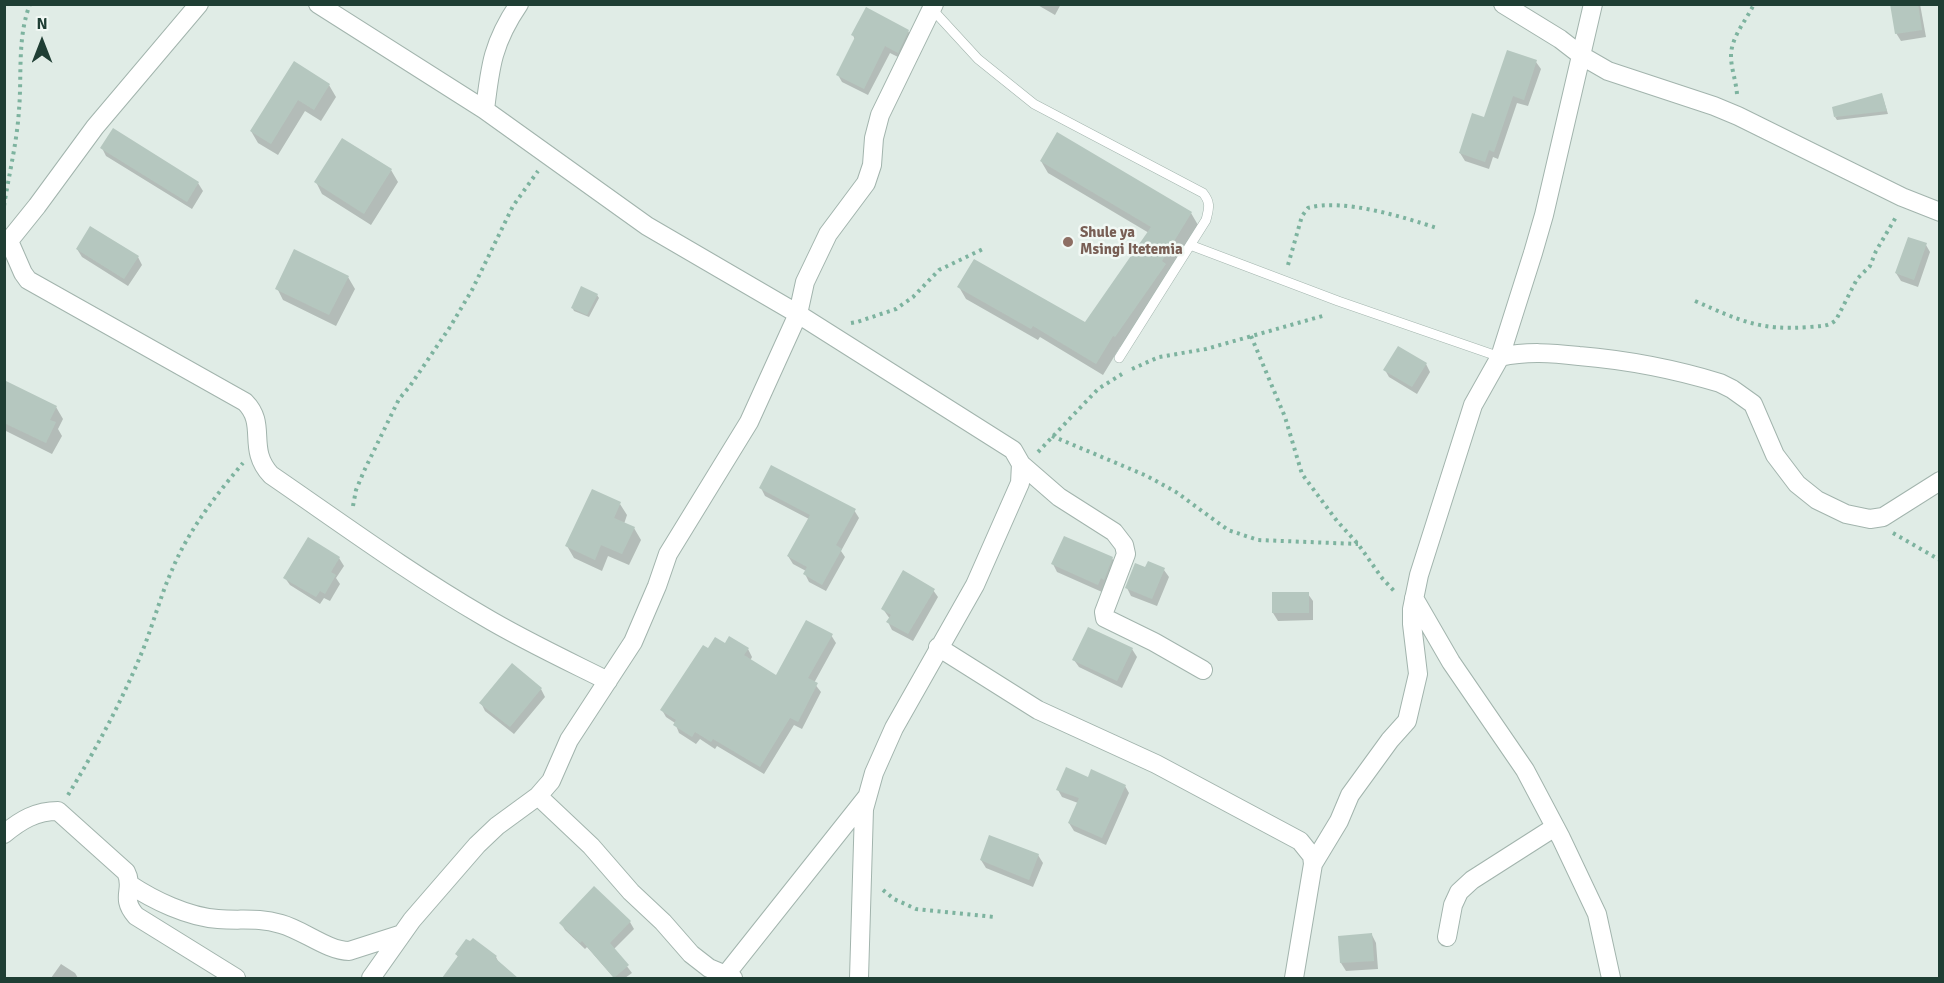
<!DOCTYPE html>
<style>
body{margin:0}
#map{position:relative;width:1944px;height:983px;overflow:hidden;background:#e0ece6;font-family:Signika,sans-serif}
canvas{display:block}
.frame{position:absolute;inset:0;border:6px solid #1f3e34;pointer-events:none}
.north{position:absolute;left:12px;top:12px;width:60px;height:60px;-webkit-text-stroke:4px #f1f8f4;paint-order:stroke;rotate:0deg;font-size:16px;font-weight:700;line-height:24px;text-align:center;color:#1f3e34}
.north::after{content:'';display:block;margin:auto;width:21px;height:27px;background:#1f3e34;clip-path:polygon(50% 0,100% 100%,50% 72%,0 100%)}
</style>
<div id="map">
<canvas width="1944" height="983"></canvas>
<div class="frame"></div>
<div class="north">N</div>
</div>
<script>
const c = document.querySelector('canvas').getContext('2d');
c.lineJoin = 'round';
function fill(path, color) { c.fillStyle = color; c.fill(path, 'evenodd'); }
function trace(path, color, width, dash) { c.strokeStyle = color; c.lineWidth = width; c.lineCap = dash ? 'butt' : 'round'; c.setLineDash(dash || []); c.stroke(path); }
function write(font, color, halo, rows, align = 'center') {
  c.font = font + ' Signika,sans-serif'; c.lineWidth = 5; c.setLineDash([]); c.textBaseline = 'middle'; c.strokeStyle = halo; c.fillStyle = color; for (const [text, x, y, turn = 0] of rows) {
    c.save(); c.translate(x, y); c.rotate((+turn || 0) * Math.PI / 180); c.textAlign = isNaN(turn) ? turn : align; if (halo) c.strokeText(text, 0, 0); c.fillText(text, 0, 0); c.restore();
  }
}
fill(new Path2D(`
 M 1036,4 L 1061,4 L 1055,15 Z
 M 1892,4 L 1920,4 L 1926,37 L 1901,41 L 1896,33 Z
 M 908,31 L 912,38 L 902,59 L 890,53 L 868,95 L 842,82 L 838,75 L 855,40 L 853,35 Z
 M 1536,62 L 1541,69 L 1528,106 L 1517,103 L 1498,159 L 1493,157 L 1489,169 L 1465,161 L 1460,153 L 1485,118 Z
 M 294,63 L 329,85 L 336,97 L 321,121 L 305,111 L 278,155 L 258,143 L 251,131 Z
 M 1883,98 L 1888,114 L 1837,120 L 1835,117 Z
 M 343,140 L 391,170 L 398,182 L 371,225 L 322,194 L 316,182 Z
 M 102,148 L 198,183 L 203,191 L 192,209 L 106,156 Z
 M 1041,161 L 1191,213 L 1198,225 L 1122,348 L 1120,347 L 1103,375 L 1040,337 L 1038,340 L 966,299 L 959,287 L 1085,324 L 1149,233 L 1048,173 Z
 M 1926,245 L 1930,252 L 1918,287 L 1901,281 L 1896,273 Z
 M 77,249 L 138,257 L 142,265 L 128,286 L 82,257 Z
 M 348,277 L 355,289 L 336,326 L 283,300 L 277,288 Z
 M 597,295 L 599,298 L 589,317 L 574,311 L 572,307 Z
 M 1426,364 L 1430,372 L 1417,394 L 1389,377 L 1385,370 Z
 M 4,382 L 56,407 L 63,419 L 58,429 L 62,436 L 52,454 L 4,430 Z
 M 761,488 L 854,510 L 859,518 L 841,551 L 845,557 L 826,591 L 809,582 L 805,574 L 806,571 L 793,564 L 788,556 L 809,519 L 765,496 Z
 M 620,504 L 627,515 L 624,524 L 634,528 L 641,540 L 629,565 L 608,556 L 602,571 L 574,558 L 567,546 Z
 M 339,558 L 344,566 L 336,578 L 340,584 L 330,601 L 324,598 L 320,604 L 290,585 L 285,578 Z
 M 1112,558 L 1116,566 L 1102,592 L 1057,572 L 1053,564 Z
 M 1146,569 L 1164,570 L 1169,577 L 1157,606 L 1131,596 L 1127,588 Z
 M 933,590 L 938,597 L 913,641 L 892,630 L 888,622 L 890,619 L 883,609 Z
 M 1308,594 L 1313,601 L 1313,620 L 1278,621 L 1273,613 Z
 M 831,635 L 836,643 L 814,683 L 821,692 L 802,729 L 794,725 L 764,774 L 717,746 L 715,749 L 700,739 L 696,744 L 679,733 L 675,723 L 666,717 L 662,710 L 709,650 L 725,645 L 748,649 L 752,657 L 750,661 L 777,677 Z
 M 1132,649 L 1137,657 L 1122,688 L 1079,667 L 1074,660 Z
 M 541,689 L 545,697 L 514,734 L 485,711 L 481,703 Z
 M 1089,779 L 1125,786 L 1129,793 L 1106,845 L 1074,831 L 1069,823 L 1078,803 L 1062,797 L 1058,790 Z
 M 1038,855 L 1043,863 L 1033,887 L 986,868 L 981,860 Z
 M 630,922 L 634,929 L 614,949 L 632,973 L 625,978 L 614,978 L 587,947 L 585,949 L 565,930 L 561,923 Z
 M 1372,935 L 1376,943 L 1378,969 L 1346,971 L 1341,963 L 1340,937 Z
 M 456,954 L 496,957 L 500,965 L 516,978 L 451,978 L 447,973 L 459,958 Z
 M 61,964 L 75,973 L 78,978 L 51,978 Z`), '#0003');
fill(new Path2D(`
 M 1890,4 L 1918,4 L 1922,30 L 1895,34 Z
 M 866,7 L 909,30 L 898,53 L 885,46 L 864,89 L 836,75 L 855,37 L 851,35 Z
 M 1507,50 L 1537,60 L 1524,100 L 1513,96 L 1494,152 L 1489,150 L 1485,162 L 1459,153 L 1472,113 L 1484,117 Z
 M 294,61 L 330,84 L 314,110 L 298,100 L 271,144 L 250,131 Z
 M 1882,93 L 1887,111 L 1834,117 L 1832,107 Z
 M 113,128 L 199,182 L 187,202 L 100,148 Z
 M 1057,132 L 1192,212 L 1162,261 L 1166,264 L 1115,337 L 1113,336 L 1096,364 L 1033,326 L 1031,329 L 957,287 L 974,259 L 1085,322 L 1151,227 L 1040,161 Z
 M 342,138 L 392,169 L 364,214 L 314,182 Z
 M 90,226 L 139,256 L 124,279 L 76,249 Z
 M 1908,237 L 1927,243 L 1914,280 L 1895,273 Z
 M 294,249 L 349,276 L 329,315 L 275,289 Z
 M 581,286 L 598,294 L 587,315 L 571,308 Z
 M 1398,346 L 1427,363 L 1412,387 L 1383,370 Z
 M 4,380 L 57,406 L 50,420 L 56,422 L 46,443 L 4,423 Z
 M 771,465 L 856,509 L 836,545 L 842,549 L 822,585 L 803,574 L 807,567 L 787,556 L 810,515 L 759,488 Z
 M 592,489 L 621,502 L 614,518 L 635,527 L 622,554 L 601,545 L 595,560 L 565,546 Z
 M 1064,536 L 1113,557 L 1104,580 L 1101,578 L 1098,585 L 1051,564 Z
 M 308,537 L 340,557 L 331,572 L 336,575 L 325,594 L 320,591 L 316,597 L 283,578 Z
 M 1148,561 L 1165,568 L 1152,599 L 1125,588 L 1135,563 L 1145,567 Z
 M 903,570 L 935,589 L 908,634 L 886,622 L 891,615 L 881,609 Z
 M 1272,592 L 1309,592 L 1309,613 L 1272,613 Z
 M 806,620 L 833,634 L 808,678 L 818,683 L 798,722 L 790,718 L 760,767 L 713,739 L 711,742 L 695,732 L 692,737 L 673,725 L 676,720 L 660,710 L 703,645 L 708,648 L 715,637 L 725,643 L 729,636 L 749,648 L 744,655 L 776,675 Z
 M 1088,627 L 1133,648 L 1117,681 L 1072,660 Z
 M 512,663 L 542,688 L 510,727 L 479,703 Z
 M 1066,767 L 1088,777 L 1091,769 L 1126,785 L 1102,838 L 1068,823 L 1079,798 L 1056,790 Z
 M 989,835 L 1039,854 L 1029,880 L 980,860 Z
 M 594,886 L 631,921 L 610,943 L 629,965 L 614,978 L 582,941 L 580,943 L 559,923 Z
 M 1372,933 L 1374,961 L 1340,963 L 1338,936 Z
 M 473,938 L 497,956 L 495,958 L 518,978 L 442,978 L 458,956 L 455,954 L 466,939 L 470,941 Z`), '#b5c7bf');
const service = new Path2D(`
 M 932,9 L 978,59 L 1034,104 L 1203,193 C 1211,203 1209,208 1206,220 L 1119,358
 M 1190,245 L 1338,301 L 1500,357`);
const minor = new Path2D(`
 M 318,4 L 485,110 L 647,226 L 798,314 L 1013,450 L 1021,464 L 1020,483 L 975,585 L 894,728 L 874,773 L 864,809 L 859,978
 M 1503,4 L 1560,39 L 1582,56 L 1608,71 L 1714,106 L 1738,116 L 1902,197 L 1940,212
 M 485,110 C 490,66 493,42 519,4
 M 9,241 L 23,273 L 28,280 L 245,402 C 268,425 246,448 271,475 C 341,523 409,573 483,616 C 523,640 566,660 608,681
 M 4,247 L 37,206 L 95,127 L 199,4
 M 1500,357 C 1527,351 1552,353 1579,356 C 1627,360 1674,369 1720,383 L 1732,389 L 1753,404 L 1775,455 L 1797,484 L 1817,500 L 1846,514 L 1870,519 L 1883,517 L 1940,481
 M 1021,464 L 1059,497 L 1114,532 L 1124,545 L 1126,554 L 1104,612 L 1105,618 L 1154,642 L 1203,670
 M 1414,598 L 1451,662 L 1525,770 L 1561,838 L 1597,914 L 1611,978
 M 938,647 L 1038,710 L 1156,764 L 1300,841 L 1312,856 L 1313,864 L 1294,978
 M 538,796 L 591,846 L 631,892 L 663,922 L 691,954 L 709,968 L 733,978
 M 4,834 C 21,820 36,811 58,811 L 126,872 C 135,889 119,897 136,916 L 236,978
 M 1313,864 L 1339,821 L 1350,795 L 1390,740 L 1407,721 L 1418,674 L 1412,624 L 1412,609 L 1419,575 L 1473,405 L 1500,357 L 1533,253 L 1544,215 L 1593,4
 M 129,884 C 153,900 188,917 218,919 C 242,921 256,917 281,924 C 303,930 328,951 349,951 L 402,934
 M 1447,937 L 1453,905 L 1459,892 L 1472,880 L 1555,827
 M 371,978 L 412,920 L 477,845 L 497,826 L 538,796 L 551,781 L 569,740 L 633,642 L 657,586 L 668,554 L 749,422 L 798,314 L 805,282 L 828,234 L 866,183 L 872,165 L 874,138 L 880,115 L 934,4
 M 723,978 L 866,798`);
trace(service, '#a2b4ad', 10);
trace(minor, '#a2b4ad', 20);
trace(new Path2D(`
 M 1737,94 C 1736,81 1731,68 1731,56 C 1731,37 1746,21 1754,4
 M 4,206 C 9,174 17,142 19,110 C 22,75 17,38 30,4
 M 1288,265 L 1302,216 L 1308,208 C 1343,198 1403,217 1437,228
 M 1695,301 C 1739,320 1759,331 1809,327 C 1819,326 1828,327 1836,320 L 1857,279 L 1870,266 L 1876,251 L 1896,217
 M 851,323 L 857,322 L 896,309 L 913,297 L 939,270 L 983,249
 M 1251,336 L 1285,417 L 1302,474 L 1337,521 L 1358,544 L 1382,578 L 1396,593
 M 1132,369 L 1159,357 L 1206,349 L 1326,315
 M 1052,436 L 1147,476 L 1176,492 L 1228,530 L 1258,540 L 1358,544
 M 1038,452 L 1098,389 L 1122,374
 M 353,506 L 356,490 L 364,471 L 399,399 L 410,386 L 450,327 L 472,290 L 513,206 L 538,171
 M 1893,533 L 1940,560
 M 68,795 C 96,749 122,701 142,652 C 153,625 160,597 172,570 C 188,531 216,495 243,463
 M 883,890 L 894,899 L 916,909 L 994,917`), '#7db39f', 4, [3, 4.5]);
trace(service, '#fff', 9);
trace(minor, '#fff', 18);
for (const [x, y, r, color] of [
 [1068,242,6,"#8d6e63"]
]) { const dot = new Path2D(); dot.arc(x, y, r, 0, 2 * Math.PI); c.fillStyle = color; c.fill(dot); trace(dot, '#f1f8f4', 2); }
write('bold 15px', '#785e54', '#f1f8f4', [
 ["Shule ya",1080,233],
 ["Msingi Itetemia",1080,250]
], 'left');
</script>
